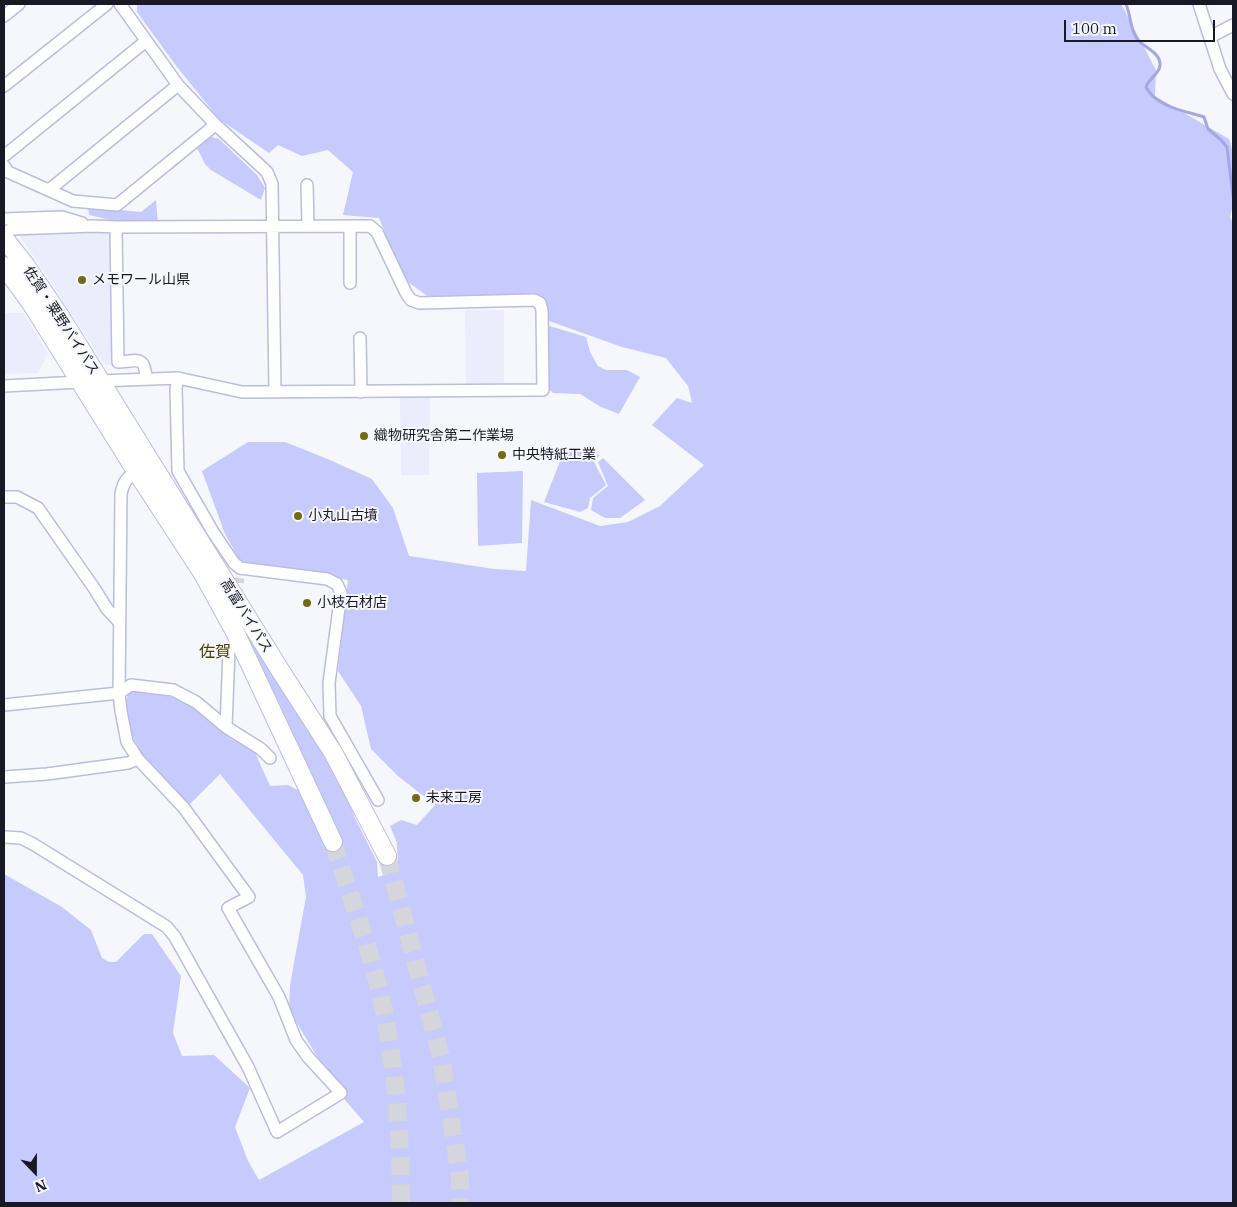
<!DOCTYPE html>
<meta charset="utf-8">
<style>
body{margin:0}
#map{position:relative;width:1237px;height:1207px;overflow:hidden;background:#f6f6fd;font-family:"IBM Plex Serif",serif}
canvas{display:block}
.frame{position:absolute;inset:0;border:5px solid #181924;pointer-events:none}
.north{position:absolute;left:10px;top:1147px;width:50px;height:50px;-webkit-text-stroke:4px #f6f6fd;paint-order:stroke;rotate:158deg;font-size:14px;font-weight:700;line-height:20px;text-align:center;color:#181924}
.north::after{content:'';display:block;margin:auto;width:18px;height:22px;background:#181924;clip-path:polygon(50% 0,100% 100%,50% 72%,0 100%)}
.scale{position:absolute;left:1064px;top:20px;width:151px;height:22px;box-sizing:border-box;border:2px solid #181924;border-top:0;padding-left:6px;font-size:15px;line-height:18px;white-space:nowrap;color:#181924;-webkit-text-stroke:4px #f6f6fd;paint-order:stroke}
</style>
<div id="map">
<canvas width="1237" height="1207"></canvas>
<div class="frame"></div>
<div class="north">N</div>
<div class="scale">100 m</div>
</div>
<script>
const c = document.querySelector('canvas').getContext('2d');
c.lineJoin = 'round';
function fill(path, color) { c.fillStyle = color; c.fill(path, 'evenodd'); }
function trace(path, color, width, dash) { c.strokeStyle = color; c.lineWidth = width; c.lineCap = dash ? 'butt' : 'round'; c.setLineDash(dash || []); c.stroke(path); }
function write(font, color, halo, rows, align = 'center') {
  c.font = font + ' "IBM Plex Serif","Noto Sans JP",serif'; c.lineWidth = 4; c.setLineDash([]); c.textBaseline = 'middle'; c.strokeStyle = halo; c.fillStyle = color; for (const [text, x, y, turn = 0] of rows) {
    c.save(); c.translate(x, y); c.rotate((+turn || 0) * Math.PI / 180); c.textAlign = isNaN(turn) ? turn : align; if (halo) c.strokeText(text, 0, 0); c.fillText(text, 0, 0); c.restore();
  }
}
fill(new Path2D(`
 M 110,231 L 114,239 L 114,366 L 104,364 L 33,255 L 19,236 L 23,233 Z
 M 465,310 L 504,310 L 504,387 L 466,387 Z
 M 4,313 L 23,313 L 48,353 L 38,373 L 4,374 Z
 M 400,394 L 430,394 L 429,475 L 401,475 Z`), '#ebedfd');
fill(new Path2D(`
 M 137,4 L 1121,4 L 1156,70 L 1155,96 L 1229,139 C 1236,156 1236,199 1230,217 L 1233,224 L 1233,1203 L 4,1203 L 4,874 L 62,907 L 91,930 L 102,958 L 109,962 L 116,962 L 144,934 L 152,934 L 181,976 L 173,1033 L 182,1056 L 214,1055 L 250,1088 L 235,1127 L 248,1161 L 259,1180 L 364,1122 L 339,1093 L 289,1010 L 290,985 L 306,897 L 303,875 L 220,774 L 188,806 C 161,778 114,734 129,691 L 153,692 L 182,700 L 215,720 L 223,732 L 231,739 L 254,750 L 270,786 L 288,785 L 300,791 L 233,617 L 238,614 L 343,785 L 355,818 L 377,862 L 378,877 L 398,870 L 397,843 L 390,826 L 401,820 L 417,825 L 435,805 L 398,776 L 371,749 L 361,706 L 338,671 L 348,580 L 259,566 L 241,562 L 225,534 L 202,471 L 248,442 L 285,442 L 330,460 L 372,479 L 393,508 L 409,556 L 494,569 L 526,571 L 531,500 L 600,526 L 628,522 L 660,506 L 704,465 L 652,425 L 677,398 L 692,403 L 688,386 L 666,358 L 622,347 L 549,321 L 542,302 L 430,298 L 404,279 L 379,218 L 343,215 L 353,172 L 328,150 L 302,156 L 278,145 L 269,153 L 219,119 L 177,67 L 137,12 Z
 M 208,136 L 219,139 L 257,175 L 265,188 L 261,200 L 211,170 L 205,164 L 196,146 Z
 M 156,200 L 158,224 L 124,223 L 89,215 L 88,207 L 141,212 Z
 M 543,324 L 586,337 L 590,352 L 598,366 L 606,370 L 627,370 L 640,377 L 619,414 L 601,407 L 580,394 L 553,393 L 547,387 Z
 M 566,446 L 600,455 L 594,462 L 606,485 L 590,498 L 588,508 L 580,512 L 544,502 Z
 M 603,458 L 645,500 L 620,518 L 605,518 L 591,510 L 593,498 L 608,486 L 598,462 Z
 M 523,471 L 522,543 L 478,546 L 477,473 Z`), '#c6cafc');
trace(new Path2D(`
 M 1126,4 C 1131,15 1130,31 1138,40 C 1145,48 1161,53 1160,65 C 1160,74 1148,79 1146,87 C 1156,107 1185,111 1204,117 L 1208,129 L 1221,140 L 1227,147 L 1233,196`), '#a4a7e5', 3);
trace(new Path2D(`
 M 236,599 L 239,578`), '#d5d5dc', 11, [11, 5.5]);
trace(new Path2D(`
 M 333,842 C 350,896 371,950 383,1006 C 396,1071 401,1137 401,1203
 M 387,856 L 441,1057 L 460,1176 L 460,1203`), '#d5d5dc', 18, [18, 9]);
const minor = new Path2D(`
 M 120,4 L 178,85 L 215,124 L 267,172 L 272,184 L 275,392
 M 1199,4 L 1220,69 L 1233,94
 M 4,16 L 19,4
 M 1210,37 L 1233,25
 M 4,86 L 107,4
 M 4,156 L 146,41
 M 4,166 L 8,172 L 73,201 L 117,205 L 209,130 L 215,124
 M 307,185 L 308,226
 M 49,190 L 178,85
 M 4,219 L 62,217 L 82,223
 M 116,227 L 118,362 C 138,361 145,355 146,379
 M 4,233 L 12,229 L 93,226 L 116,227 L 370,226 L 377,232 L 406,293 L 411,300 L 419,303 L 534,300 L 540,303 L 542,310 L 543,390 L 242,392 L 178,378 L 99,381 L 4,386
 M 350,283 L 350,226
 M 360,338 L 361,392
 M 178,378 L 176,388 L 178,471 L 213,532 L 234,563 L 240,568 L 327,579 L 337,584 L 341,593 L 329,683 L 330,716 L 378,800
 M 4,497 L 17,497 L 38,508 L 94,588 L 107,609 L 120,623
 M 4,705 L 119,693 L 131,685 L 173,690 L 196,702 L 226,727 L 261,749 L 270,758
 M 226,727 L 229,650
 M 4,777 L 47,774 L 128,763 L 138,759
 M 4,837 L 21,838 L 33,844 L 167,927 L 175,937 L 248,1067 L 277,1132 L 341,1093 L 308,1057 L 296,1040 L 279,997 L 228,908 L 249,897 L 184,808 L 138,759 L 127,742 L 121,711 L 119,693 L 121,494 C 123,483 127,477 136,471`);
const highway = new Path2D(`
 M 4,238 L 26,266 L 60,316 L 280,670 L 334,754 L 387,856
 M 4,266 L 31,303 L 136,471 L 202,572 L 235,632 L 333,842`);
trace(minor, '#bbbdde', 14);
trace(highway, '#bbbdde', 20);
trace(minor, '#fff', 11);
trace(highway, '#fff', 18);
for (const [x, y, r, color] of [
 [82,280,5,"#726d0b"],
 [364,436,5,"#726d0b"],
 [502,455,5,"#726d0b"],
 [298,516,5,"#726d0b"],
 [307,603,5,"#726d0b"],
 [416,798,5,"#726d0b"]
]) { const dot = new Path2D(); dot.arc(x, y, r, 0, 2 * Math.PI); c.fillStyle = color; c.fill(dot); trace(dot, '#f6f6fd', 2); }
write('14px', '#181924', '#f6f6fd', [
 ["メモワール山県",92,280],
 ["織物研究舎第二作業場",374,436],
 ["中央特紙工業",512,455],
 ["小丸山古墳",308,516],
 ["小枝石材店",317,603],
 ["未来工房",426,798]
], 'left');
write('14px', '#181924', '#f6f6fd', [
 ["佐賀・粟野バイパス",61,321,57],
 ["高富バイパス",246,616,58]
]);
write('16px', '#474401', '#f6f6fd', [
 ["佐賀",215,652]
]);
</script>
